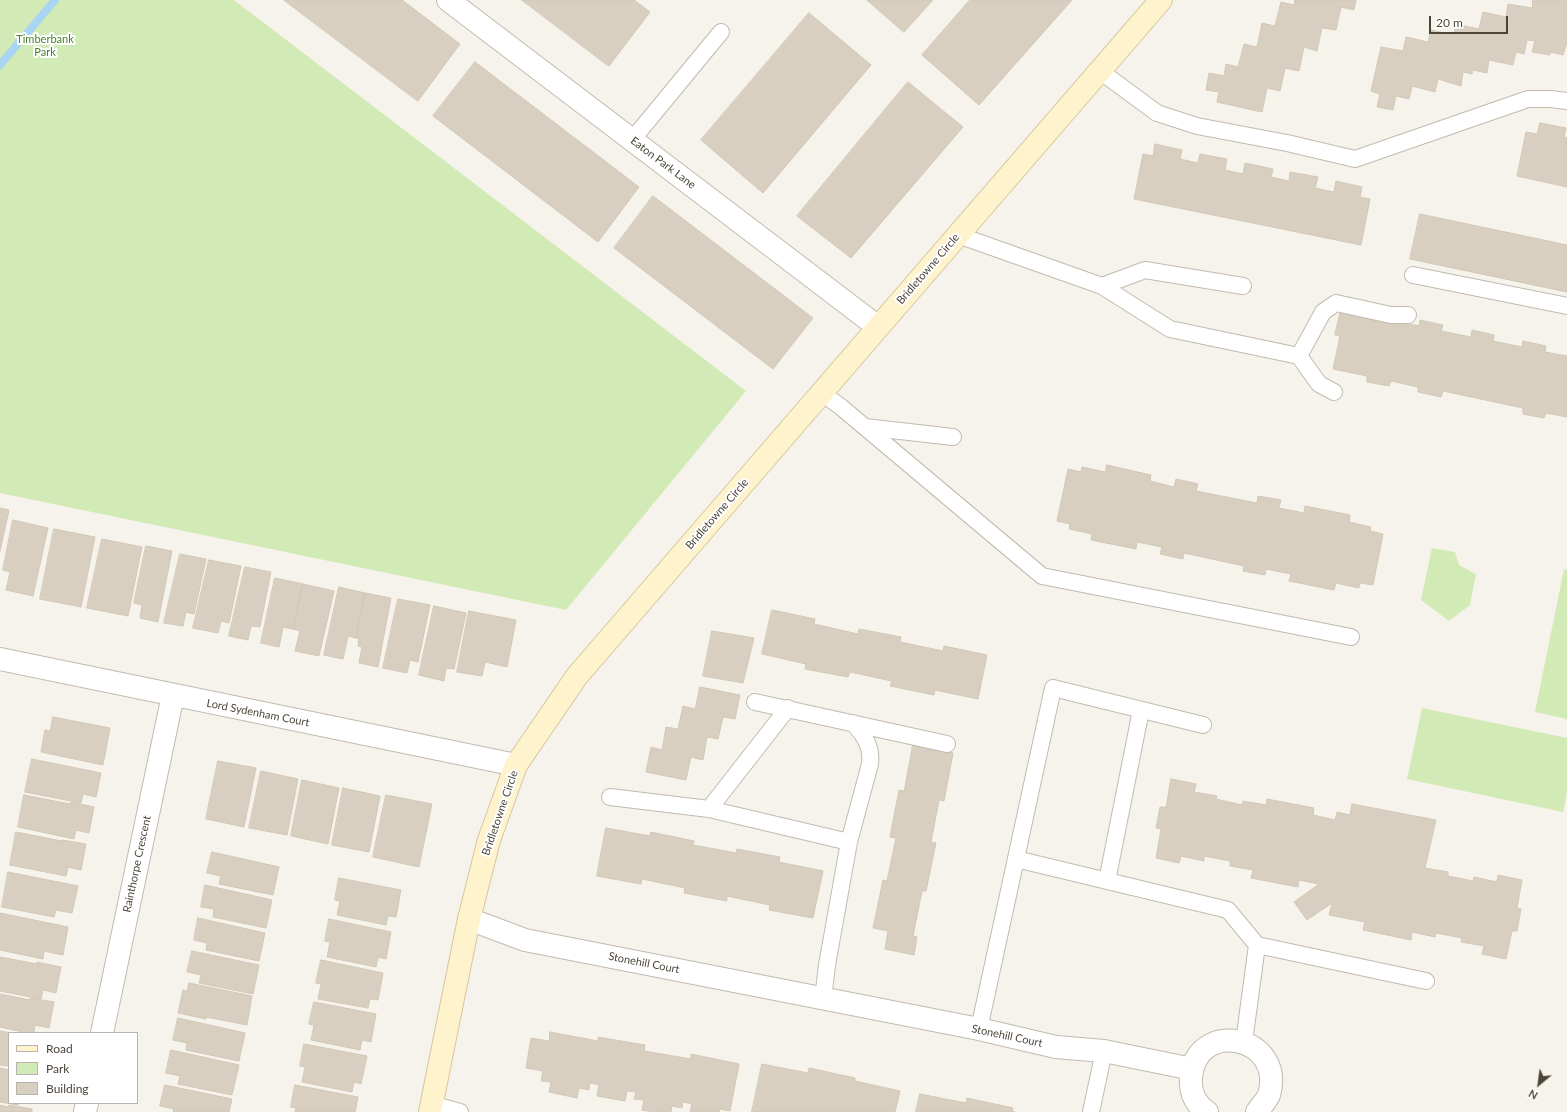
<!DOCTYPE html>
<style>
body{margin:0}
#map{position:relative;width:1567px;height:1112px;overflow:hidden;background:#f6f3ec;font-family:Lato,sans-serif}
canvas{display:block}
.legend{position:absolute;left:8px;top:1032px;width:130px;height:72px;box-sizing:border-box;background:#fff;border:1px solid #b7b4b0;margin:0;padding:5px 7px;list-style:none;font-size:12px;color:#4b4439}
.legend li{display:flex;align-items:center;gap:8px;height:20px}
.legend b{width:20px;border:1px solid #b7b4b0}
.north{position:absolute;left:1519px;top:1064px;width:40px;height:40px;-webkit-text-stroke:3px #fff;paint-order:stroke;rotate:209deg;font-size:11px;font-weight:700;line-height:16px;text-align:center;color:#4b4439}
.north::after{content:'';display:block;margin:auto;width:14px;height:18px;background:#4b4439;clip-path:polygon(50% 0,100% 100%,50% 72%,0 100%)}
.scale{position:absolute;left:1429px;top:16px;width:79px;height:18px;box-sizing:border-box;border:2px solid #4b4439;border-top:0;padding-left:5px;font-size:12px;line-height:14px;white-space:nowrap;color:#4b4439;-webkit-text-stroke:3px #fff;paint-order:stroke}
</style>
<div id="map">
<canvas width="1567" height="1112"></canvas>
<ul class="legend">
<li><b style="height:5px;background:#fff3cd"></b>Road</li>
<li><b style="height:11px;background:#d2eab5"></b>Park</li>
<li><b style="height:11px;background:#d8cfc1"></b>Building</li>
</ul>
<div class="north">N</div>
<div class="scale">20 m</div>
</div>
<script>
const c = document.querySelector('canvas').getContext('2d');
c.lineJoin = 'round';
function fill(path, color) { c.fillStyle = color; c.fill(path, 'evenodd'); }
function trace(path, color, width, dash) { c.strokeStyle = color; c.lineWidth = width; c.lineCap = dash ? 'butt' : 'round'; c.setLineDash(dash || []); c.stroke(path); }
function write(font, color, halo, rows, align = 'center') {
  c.font = font + ' Lato,sans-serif'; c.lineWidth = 4; c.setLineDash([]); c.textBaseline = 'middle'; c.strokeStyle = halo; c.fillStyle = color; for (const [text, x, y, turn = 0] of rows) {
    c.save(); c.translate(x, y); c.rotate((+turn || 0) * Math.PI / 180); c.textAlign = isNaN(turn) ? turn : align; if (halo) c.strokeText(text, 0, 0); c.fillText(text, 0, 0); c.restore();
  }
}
fill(new Path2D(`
 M 0,0 L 234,0 L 746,391 L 566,610 L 0,493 Z
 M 1432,548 L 1455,552 L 1459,565 L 1476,574 L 1470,605 L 1449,621 L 1421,600 Z
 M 1564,569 L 1567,570 L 1567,719 L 1535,712 Z
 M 1422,708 L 1567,738 L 1567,792 L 1563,812 L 1407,779 Z`), '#d2eab5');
trace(new Path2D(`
 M 0,65 L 55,0`), '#a9d4f2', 8);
const building = new Path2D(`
 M 284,0 L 402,0 L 460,44 L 418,101 Z
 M 522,0 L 634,0 L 650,12 L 609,66 Z
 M 867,0 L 933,0 L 904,32 Z
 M 970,0 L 1072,0 L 979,105 L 922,55 Z
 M 1295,0 L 1356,0 L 1354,10 L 1341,7 L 1336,30 L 1322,28 L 1317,51 L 1304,47 L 1299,71 L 1285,68 L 1280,91 L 1267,88 L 1262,112 L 1217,102 L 1219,92 L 1206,90 L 1209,73 L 1224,76 L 1226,64 L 1238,67 L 1244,44 L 1257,47 L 1262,23 L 1275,26 L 1281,2 L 1294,5 Z
 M 1533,0 L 1567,0 L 1567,42 L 1563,55 L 1550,52 L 1550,55 L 1532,52 L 1535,41 L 1527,40 L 1524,54 L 1516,52 L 1513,65 L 1489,60 L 1487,73 L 1473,70 L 1472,74 L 1463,72 L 1461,86 L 1438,79 L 1435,92 L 1412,86 L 1409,99 L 1396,96 L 1393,110 L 1377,107 L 1380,94 L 1371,91 L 1381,47 L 1403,51 L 1406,37 L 1428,42 L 1431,30 L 1454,35 L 1456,24 L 1479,29 L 1483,12 L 1506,17 L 1508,4 L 1532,8 Z
 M 809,13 L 871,65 L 763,193 L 701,140 Z
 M 475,62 L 639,187 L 598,242 L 433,116 Z
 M 908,82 L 963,127 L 851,258 L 797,216 Z
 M 1540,123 L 1566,128 L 1564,137 L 1567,138 L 1567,187 L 1517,176 L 1526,132 L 1537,134 Z
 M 1155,144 L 1182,150 L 1180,159 L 1198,163 L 1200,154 L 1227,159 L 1225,170 L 1243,174 L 1245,163 L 1273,169 L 1271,177 L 1289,181 L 1290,172 L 1318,177 L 1315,188 L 1334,192 L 1336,181 L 1362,187 L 1360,197 L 1370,199 L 1361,245 L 1134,199 L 1143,154 L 1153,156 Z
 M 653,196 L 813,318 L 773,369 L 614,248 Z
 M 1420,214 L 1567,245 L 1567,292 L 1410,259 Z
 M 1341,310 L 1419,326 L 1420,320 L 1443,325 L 1441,331 L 1471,337 L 1472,330 L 1494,335 L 1493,341 L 1522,347 L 1523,341 L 1546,346 L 1545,352 L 1567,356 L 1567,417 L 1546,413 L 1544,418 L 1523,414 L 1523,408 L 1443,391 L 1441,397 L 1418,392 L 1418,387 L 1391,381 L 1389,386 L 1367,382 L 1367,376 L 1333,369 L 1340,336 L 1335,335 Z
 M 1107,465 L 1151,475 L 1150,481 L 1174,487 L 1176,479 L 1198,484 L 1196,491 L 1257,503 L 1258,496 L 1281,500 L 1279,508 L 1304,513 L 1305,506 L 1350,515 L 1349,522 L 1371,527 L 1370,531 L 1383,534 L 1373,585 L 1360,583 L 1359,588 L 1336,583 L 1334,590 L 1289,581 L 1291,574 L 1266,569 L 1265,575 L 1243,571 L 1244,566 L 1184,553 L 1183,559 L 1160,554 L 1162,547 L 1137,542 L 1136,549 L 1091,540 L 1092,534 L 1069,529 L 1070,524 L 1057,521 L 1068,469 L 1081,472 L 1082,467 L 1105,472 Z
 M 0,508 L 9,510 L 0,551 Z
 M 13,520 L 48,528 L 33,596 L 6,590 L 10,572 L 3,570 Z
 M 54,529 L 95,537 L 81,607 L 40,599 Z
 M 102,539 L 142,547 L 128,616 L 87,608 Z
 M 146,546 L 172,551 L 158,622 L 140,618 L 142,605 L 134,603 Z
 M 180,554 L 206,559 L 194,614 L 186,612 L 183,626 L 164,623 Z
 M 209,560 L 241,566 L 229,623 L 221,621 L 218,633 L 193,628 Z
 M 245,567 L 271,572 L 260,627 L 251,626 L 248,640 L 229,636 Z
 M 275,578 L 303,584 L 293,629 L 283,627 L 279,647 L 261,643 Z
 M 303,584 L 334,591 L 319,656 L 295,651 L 300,631 L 293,629 Z
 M 339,587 L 365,593 L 356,638 L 348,636 L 343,659 L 324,655 Z
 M 365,593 L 391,598 L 378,667 L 359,663 L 362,647 L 358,646 L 359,638 L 356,638 Z
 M 398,599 L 430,605 L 418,662 L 410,660 L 407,673 L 383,668 Z
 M 434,606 L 466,613 L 454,669 L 446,668 L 444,681 L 419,675 Z
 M 772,610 L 815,619 L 814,624 L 858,634 L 859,629 L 901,637 L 900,642 L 943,651 L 944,646 L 987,655 L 978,699 L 935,690 L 934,695 L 890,686 L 892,681 L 850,672 L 848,677 L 805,669 L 806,664 L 762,654 Z
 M 469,611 L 516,620 L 507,667 L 485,662 L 482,676 L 457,672 Z
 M 712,631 L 754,638 L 743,683 L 703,676 Z
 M 700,687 L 740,695 L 735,719 L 723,717 L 718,739 L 707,737 L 703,760 L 691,757 L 686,780 L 646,772 L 651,747 L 662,750 L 666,727 L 678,729 L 683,706 L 695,709 Z
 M 53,717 L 110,728 L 103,765 L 41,752 L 45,730 L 50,731 Z
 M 913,745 L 953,753 L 944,801 L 939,800 L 931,842 L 936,843 L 926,891 L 922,891 L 913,936 L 917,937 L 914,955 L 885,949 L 888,931 L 873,928 L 883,880 L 887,881 L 896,838 L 890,837 L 899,790 L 904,791 Z
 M 32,759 L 101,773 L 96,797 L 83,794 L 81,803 L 25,792 Z
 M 218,761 L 256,768 L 244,827 L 206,819 Z
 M 261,771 L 298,779 L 287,835 L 249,828 Z
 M 1171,779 L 1196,784 L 1194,792 L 1217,796 L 1216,799 L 1242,805 L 1243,801 L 1266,805 L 1267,799 L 1314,808 L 1313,815 L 1335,820 L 1337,812 L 1350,815 L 1352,804 L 1436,820 L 1425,868 L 1448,872 L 1448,876 L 1473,881 L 1474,877 L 1497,882 L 1498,875 L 1522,880 L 1517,908 L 1521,909 L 1517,931 L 1512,931 L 1506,959 L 1482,954 L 1484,946 L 1461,942 L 1462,938 L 1436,933 L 1435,937 L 1412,932 L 1411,940 L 1363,930 L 1365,922 L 1329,915 L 1332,903 L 1307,920 L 1294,902 L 1319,884 L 1299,880 L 1298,887 L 1251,878 L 1253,870 L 1230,866 L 1230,861 L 1204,856 L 1204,861 L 1181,856 L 1179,863 L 1156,858 L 1161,829 L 1156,828 L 1160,807 L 1166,807 Z
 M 302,780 L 339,788 L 328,844 L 291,836 Z
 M 343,788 L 380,796 L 369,852 L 332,845 Z
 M 24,795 L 70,804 L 71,802 L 94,807 L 89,833 L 76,830 L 74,839 L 18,827 Z
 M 386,795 L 432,804 L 419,867 L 373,857 Z
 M 606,828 L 650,836 L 651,832 L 694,841 L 693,845 L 736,853 L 737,849 L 780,857 L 779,862 L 823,871 L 813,918 L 769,910 L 770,905 L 727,896 L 727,901 L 684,893 L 685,888 L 642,879 L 641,884 L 597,876 Z
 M 16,832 L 62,841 L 62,840 L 86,844 L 81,870 L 68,867 L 66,876 L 10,865 Z
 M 212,852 L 279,867 L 273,895 L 219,884 L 221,876 L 207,873 Z
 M 8,872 L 78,886 L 72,913 L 56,910 L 54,917 L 2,907 Z
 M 339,878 L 401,890 L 396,917 L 388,916 L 386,925 L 337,915 L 340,901 L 335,900 Z
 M 205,885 L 272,900 L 266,928 L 213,917 L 214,909 L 201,907 Z
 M 0,913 L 68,927 L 63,955 L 44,951 L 43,959 L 0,950 Z
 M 198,918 L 265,933 L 259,961 L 206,950 L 207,943 L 194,940 Z
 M 329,919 L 391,932 L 386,959 L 378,957 L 376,967 L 327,957 L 330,942 L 325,941 Z
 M 192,951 L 259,965 L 253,994 L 199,983 L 201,975 L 187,972 Z
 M 0,957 L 37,964 L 37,962 L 61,967 L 56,993 L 43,990 L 41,999 L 0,991 Z
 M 321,960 L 383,973 L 378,1000 L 370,999 L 368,1008 L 318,999 L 321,984 L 316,983 Z
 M 189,983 L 252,996 L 247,1025 L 206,1017 L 206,1019 L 178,1013 L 183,990 L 187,991 Z
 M 0,994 L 30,1000 L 30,998 L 54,1002 L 49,1028 L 35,1025 L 34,1033 L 28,1033 L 0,1027 Z
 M 314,1002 L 376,1014 L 371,1042 L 362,1040 L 360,1050 L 311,1040 L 314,1025 L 309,1024 Z
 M 178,1018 L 245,1033 L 239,1061 L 186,1050 L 187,1043 L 173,1040 Z
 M 0,1031 L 11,1033 L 9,1033 L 9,1066 L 0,1065 Z
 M 550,1032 L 598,1041 L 598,1037 L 645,1045 L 644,1051 L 691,1059 L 691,1054 L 739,1064 L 730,1111 L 720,1109 L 719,1112 L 690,1112 L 692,1104 L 683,1102 L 682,1108 L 672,1106 L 671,1112 L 654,1112 L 642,1110 L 644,1100 L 634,1099 L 636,1092 L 627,1091 L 625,1101 L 597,1096 L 599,1085 L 590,1083 L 589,1090 L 579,1088 L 577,1098 L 549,1092 L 551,1082 L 541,1081 L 543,1071 L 526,1068 L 531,1038 L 549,1041 Z
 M 304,1044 L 367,1056 L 361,1084 L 354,1082 L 352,1092 L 302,1082 L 305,1067 L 300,1066 Z
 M 171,1050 L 239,1065 L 232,1095 L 178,1084 L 180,1076 L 166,1073 Z
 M 762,1064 L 808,1073 L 809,1068 L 855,1078 L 855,1081 L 900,1091 L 895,1112 L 752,1112 Z
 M 0,1068 L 9,1070 L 9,1103 L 19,1103 L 18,1105 L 0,1102 Z
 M 165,1085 L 232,1099 L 229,1112 L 173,1112 L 174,1109 L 160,1106 Z
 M 295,1085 L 358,1097 L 355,1112 L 295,1112 L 296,1108 L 291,1107 Z
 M 920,1094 L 966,1103 L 967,1098 L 1013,1108 L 1012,1111 L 1015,1112 L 916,1112 Z
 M 0,1105 L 8,1107 L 9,1105 L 32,1109 L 32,1112 L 0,1112 Z`);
fill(building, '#d8cfc1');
trace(building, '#d3c7b4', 1);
const lane = new Path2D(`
 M 1100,71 L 1157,113 L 1197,126 L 1287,143 L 1355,159 L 1528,99 L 1551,99 L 1567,101
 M 632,140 L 721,32
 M 958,235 L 1102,286 L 1170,329 L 1299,356 L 1319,384 L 1334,392
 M 1413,275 L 1567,306
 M 1102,286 L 1145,270 L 1243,286
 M 1299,356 L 1323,312 L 1336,303 L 1391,315 L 1408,315
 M 822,393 L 841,407 L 1042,576 L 1351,637
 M 865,427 L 953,437
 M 755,702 L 947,744
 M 610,797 L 709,809 L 849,842
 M 709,809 L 788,708
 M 1016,859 L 1228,910 L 1257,945 L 1426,981
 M 1107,881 L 1141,710
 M 823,999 L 827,965 L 849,842 L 870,764 C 872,747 865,736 853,723
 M 979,1029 L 1053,688 L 1203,725
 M 1244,1042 L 1257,945
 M 431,1104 L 460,1112
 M 1091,1112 L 1104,1051`);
const street = new Path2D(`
 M 448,0 L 878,327
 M 0,659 L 516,765
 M 469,919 L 525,940 L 979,1029 L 1056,1047 L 1104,1051 L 1192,1069
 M 102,1033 L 173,695
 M 85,1112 L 87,1103
 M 1207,1112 C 1195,1104 1190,1092 1191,1078 C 1195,1018 1286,1035 1269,1095 C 1267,1100 1260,1107 1257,1112`);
const secondary = new Path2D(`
 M 430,1112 L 469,919 L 489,840 L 516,765 L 577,676 L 1161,0`);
trace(lane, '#c2bbae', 18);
trace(street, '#c2bbae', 24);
trace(secondary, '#d6c79b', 24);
trace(lane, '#fff', 16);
trace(street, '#fff', 22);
trace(secondary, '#fff3cd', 22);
write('11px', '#4a7f2a', '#fff', [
 ["Timberbank",45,39],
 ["Park",45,52]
]);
write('11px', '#4b4439', '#fff', [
 ["Eaton Park Lane",663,163,37],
 ["Bridletowne Circle",928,269,-49],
 ["Bridletowne Circle",717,514,-49],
 ["Lord Sydenham Court",258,713,11],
 ["Bridletowne Circle",500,813,-71],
 ["Rainthorpe Crescent",137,864,-78],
 ["Stonehill Court",644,963,11],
 ["Stonehill Court",1007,1036,12]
]);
</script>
